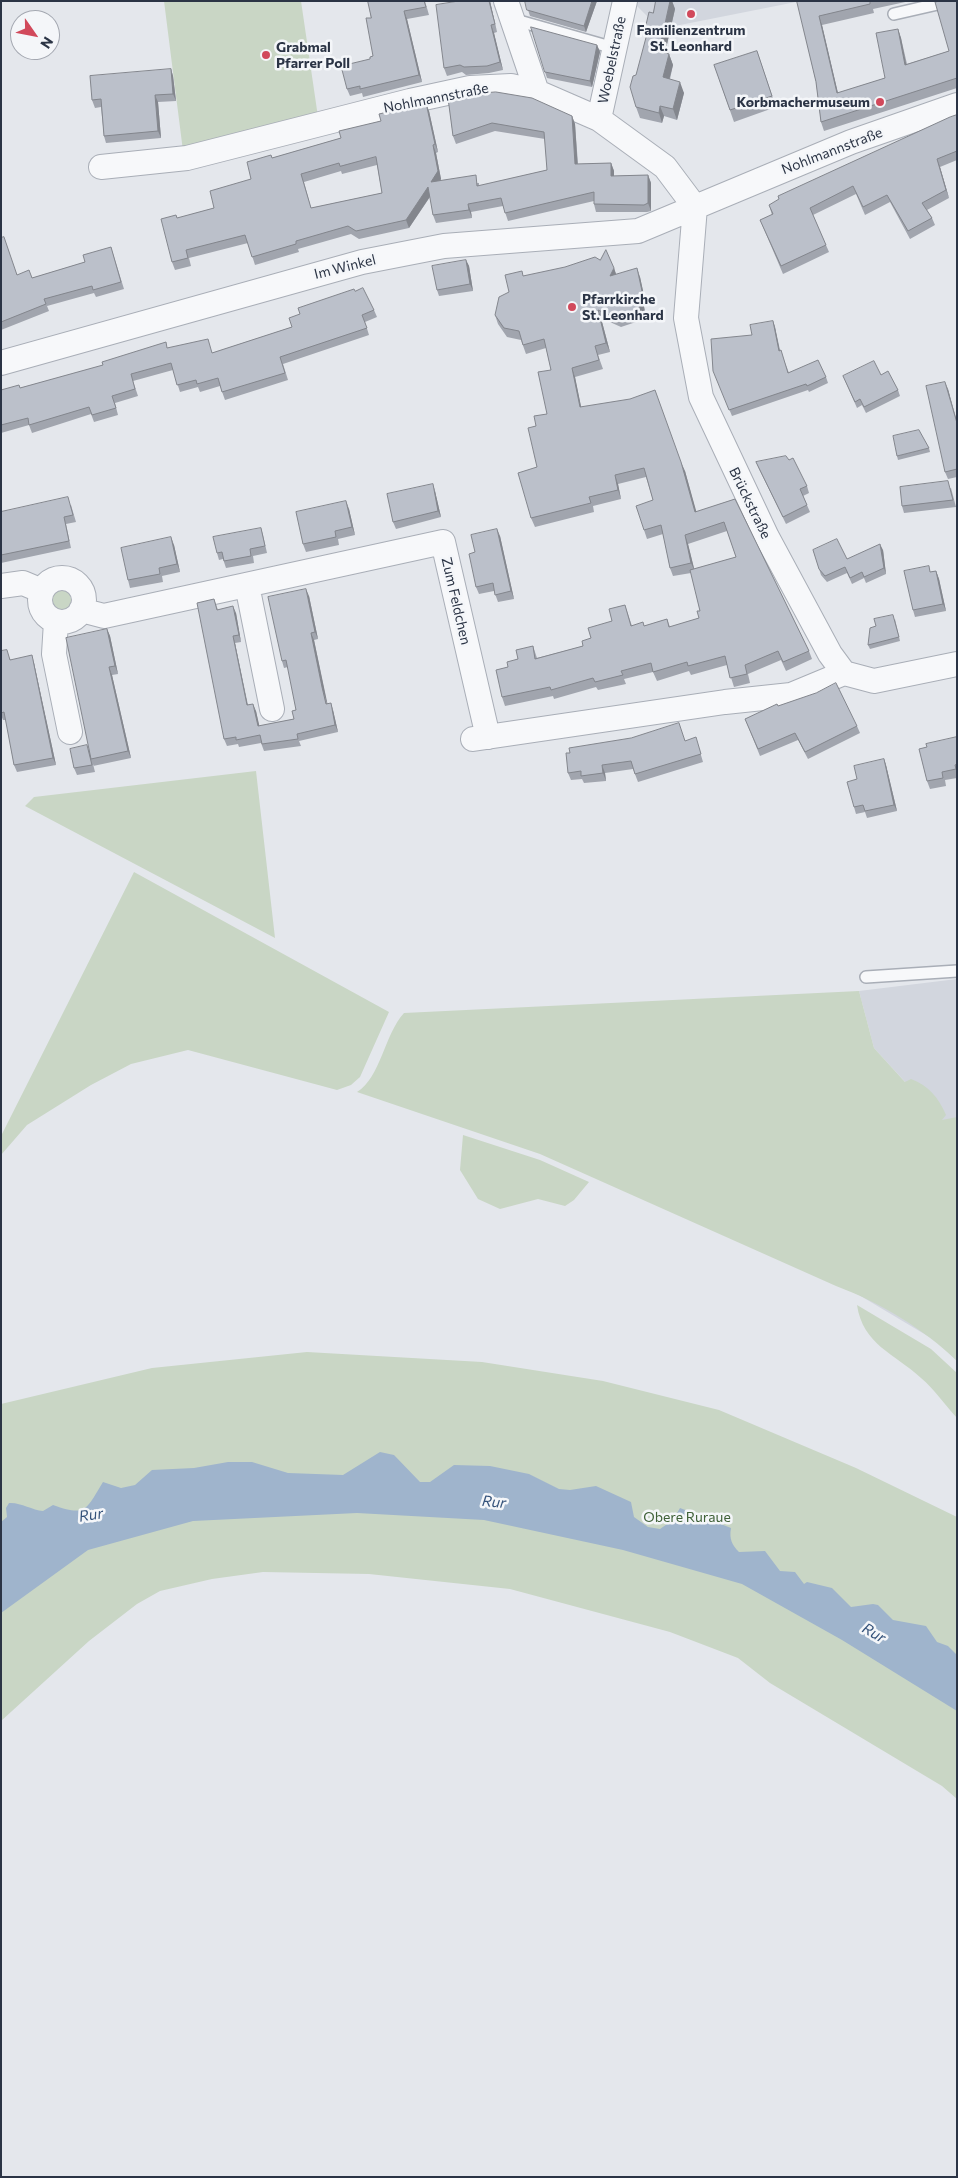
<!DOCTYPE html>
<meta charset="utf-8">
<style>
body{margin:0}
#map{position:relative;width:958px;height:2178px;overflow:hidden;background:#e4e7ec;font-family:Commissioner,sans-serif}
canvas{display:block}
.frame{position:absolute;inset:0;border:2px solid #2b3445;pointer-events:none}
.north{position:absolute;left:10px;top:10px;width:50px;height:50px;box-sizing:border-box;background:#f4f6f9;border:1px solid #a4a8b1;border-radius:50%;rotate:123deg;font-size:14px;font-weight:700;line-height:20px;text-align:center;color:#2b3445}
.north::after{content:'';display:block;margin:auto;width:18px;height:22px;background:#d1495b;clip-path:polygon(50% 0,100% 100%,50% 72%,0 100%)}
</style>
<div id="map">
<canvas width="958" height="2178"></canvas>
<div class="frame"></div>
<div class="north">N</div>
</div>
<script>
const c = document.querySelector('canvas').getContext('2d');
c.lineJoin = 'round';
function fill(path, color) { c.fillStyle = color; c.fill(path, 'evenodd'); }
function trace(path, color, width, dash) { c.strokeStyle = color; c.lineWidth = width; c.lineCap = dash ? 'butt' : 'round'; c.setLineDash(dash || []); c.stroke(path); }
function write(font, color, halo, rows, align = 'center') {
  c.font = font + ' Commissioner,sans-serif'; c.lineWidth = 5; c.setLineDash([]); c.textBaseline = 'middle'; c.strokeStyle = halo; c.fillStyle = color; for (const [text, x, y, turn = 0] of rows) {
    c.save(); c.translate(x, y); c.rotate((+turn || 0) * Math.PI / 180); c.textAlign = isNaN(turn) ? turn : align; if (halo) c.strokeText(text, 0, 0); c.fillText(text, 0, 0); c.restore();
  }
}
fill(new Path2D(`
 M 638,1 L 795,1 L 796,2 L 675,26 L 652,21 L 637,6 Z
 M 957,979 L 957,1361 L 936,1341 L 859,1295 L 797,1266 L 941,1121 L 874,1048 L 859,991 Z`), '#d2d6de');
fill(new Path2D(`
 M 164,1 L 301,1 L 318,117 L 183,151 Z
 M 60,585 L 69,590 L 72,603 L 68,611 L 62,612 L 54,607 L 51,594 Z
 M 256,771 L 275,938 L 25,806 L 34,797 Z
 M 134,872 L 389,1012 L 360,1077 L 351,1085 L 337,1090 L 188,1050 L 131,1064 L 91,1085 L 27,1125 L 1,1155 L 1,1136 Z
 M 859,991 L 874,1048 L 905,1082 L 911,1079 C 929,1086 938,1097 946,1115 L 942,1120 L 957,1117 L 957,1361 C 924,1329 879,1302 836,1286 L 540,1154 L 357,1092 C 381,1077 384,1035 404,1013 Z
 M 463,1135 L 540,1160 L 589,1182 L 574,1200 L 565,1206 L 538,1199 L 500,1209 L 478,1199 L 460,1170 Z
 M 857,1305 L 931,1349 L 957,1373 L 957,1418 C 945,1405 934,1389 921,1378 C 894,1353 863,1345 857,1305 Z
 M 307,1352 L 482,1362 L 603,1381 L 719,1410 L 856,1468 L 957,1517 L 957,1799 L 942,1786 L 770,1683 L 738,1658 L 670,1632 L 510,1589 L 369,1574 L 263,1572 L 212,1579 L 160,1591 L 137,1604 L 89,1641 L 1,1721 L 1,1404 L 152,1368 Z`), '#c9d6c5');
fill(new Path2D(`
 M 380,1452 L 394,1455 L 420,1482 L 430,1482 L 454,1465 L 490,1466 L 529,1474 L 559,1489 L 570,1490 L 596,1486 L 631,1502 L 634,1517 L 648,1527 L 660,1529 L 673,1520 L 680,1508 L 731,1528 C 729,1539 732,1545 739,1552 L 765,1551 L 780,1571 L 795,1572 L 804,1584 L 807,1582 L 832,1588 L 851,1607 L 873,1604 L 878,1605 L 893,1620 L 926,1626 L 937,1642 L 948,1646 L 957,1655 L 957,1711 L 842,1640 L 742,1584 L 623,1550 L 484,1520 L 357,1513 L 193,1521 L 88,1550 L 1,1613 L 1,1522 L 7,1517 L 6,1508 L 9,1503 C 20,1502 32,1510 43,1511 L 53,1505 C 86,1517 86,1510 103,1482 L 121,1488 L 135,1485 L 152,1470 L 194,1468 L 228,1462 L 252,1462 L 288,1473 L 343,1475 Z`), '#9fb4cc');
const service = new Path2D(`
 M 894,14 L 951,1
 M 512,19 L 614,48
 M 866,977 L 957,971`);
const minor = new Path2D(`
 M 506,1 L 537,92
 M 599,119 L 625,1
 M 101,167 L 187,158 L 410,101 L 470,88 L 511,86 L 537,92 L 599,119 L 665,167 L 695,207
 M 695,207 L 686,318 L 701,397 L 767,537 L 830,654 L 844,673 L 874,681 L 957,664
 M 1,363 L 362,262 L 444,246 L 638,231 L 851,142 L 957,105
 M40 600a22 22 0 1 1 44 0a22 22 0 1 1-44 0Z
 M 247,585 L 272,709
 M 1,586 L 23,583 L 42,591
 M 81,610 L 104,616 L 443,542 L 488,737
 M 56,622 L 54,654 L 70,732
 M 473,739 L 725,702 L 791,695 L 844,673`);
trace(service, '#a9aeb7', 14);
trace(minor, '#a9aeb7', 26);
trace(service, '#f7f8fa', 11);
trace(minor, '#f7f8fa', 24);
fill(new Path2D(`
 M 368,1 L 425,1 L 429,15 L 407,19 L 422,82 L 363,97 L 362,93 L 350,96 L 347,89 L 373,56 L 371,18 Z
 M 490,1 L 497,32 L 494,33 L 503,70 L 489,73 L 466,75 L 462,72 L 447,76 L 444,68 Z
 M 525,1 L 597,1 L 586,32 L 530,16 Z
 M 656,1 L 672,1 L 675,9 L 665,53 L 669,54 L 673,65 L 670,79 L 684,93 L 677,120 L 664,116 L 662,123 L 640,118 L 636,107 L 647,35 L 645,29 L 653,13 Z
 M 797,1 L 910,1 L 873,9 L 874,13 L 822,25 L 838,93 L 885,78 L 898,29 L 901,38 L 907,64 L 949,51 L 957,1 L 957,88 L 824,131 L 821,122 L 816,82 Z
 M 597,45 L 600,52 L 592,87 L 547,78 L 545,72 Z
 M 757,51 L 776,107 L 734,122 L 714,65 Z
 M 171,69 L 173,76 L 176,101 L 158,102 L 161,138 L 106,143 L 104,136 L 101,107 L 95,108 L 92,100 Z
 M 448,98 L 572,116 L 575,124 L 578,164 L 611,163 L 614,171 L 614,176 L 648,175 L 651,183 L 651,211 L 647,212 L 596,212 L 594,204 L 594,201 L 508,221 L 503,206 L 471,212 L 472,218 L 436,223 L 433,215 L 430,197 L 409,228 L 359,239 L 351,234 L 298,249 L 299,252 L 255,265 L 248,243 L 189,258 L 191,266 L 175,270 L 172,262 L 178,218 L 214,208 L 251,179 L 272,158 L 341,138 L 429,111 L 438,152 L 436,153 L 441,179 L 440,181 L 479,183 L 479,186 L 547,170 L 545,139 L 495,131 L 456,144 L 453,136 ZM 377,165 L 382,193 L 311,208 L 304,182 L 341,171 L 342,174 Z
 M 957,115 L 957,160 L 940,167 L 949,198 L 927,210 L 932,218 L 935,225 L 910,239 L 890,202 L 865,215 L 856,194 L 813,215 L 829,252 L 783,274 L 760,220 L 772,215 L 769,205 Z
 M 1,238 L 17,275 L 32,278 L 85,262 L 111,247 L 124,289 L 96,297 L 94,293 L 47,306 L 49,311 L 1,330 Z
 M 466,260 L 469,266 L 473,291 L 439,296 L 437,290 Z
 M 614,268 L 616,274 L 640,277 L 645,300 L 643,301 L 645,312 L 639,321 L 621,327 L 601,318 L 610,352 L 598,355 L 603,369 L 575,377 L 581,407 L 685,471 L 696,512 L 735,499 L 809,651 L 812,659 L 786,671 L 781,660 L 748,674 L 750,683 L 734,687 L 727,665 L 691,675 L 689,671 L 657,681 L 653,672 L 624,679 L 626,684 L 598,690 L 596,687 L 554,699 L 553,696 L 505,706 L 502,697 L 508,667 L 533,646 L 537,658 L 583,646 L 591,638 L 612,621 L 625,605 L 632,626 L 644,626 L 667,619 L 670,627 L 699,618 L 700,611 L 691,573 L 673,576 L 670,568 L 663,534 L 647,539 L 644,530 L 653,500 L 646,477 L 618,484 L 621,499 L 593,506 L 594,512 L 535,527 L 531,518 L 537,467 L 536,426 L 547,414 L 551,370 L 546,348 L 526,354 L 521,340 L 507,337 L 498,324 L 495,315 L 509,292 L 524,276 ZM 727,531 L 736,557 L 694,569 L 688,544 Z
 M 355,291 L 374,310 L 377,317 L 365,322 L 369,335 L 283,364 L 288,380 L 225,400 L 220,386 L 200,392 L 198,387 L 180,392 L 173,370 L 133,381 L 138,396 L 115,403 L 118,415 L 94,422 L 91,414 L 32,433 L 29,425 L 1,433 L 1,390 L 20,388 L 168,348 L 212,353 L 292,327 L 300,314 Z
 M 773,321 L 775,327 L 780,350 L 789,373 L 826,377 L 828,383 L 809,392 L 808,390 L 732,416 L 716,377 L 752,335 Z
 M 881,375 L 898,390 L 900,396 L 866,413 L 862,405 L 857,408 L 843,376 Z
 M 948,389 L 957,421 L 957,477 L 948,479 L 945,472 Z
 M 929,448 L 930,452 L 898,460 L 897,456 Z
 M 756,462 L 807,486 L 809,493 L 803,496 L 810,512 L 786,524 L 759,469 Z
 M 951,488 L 956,507 L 904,513 L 902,506 Z
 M 435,491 L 441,517 L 396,529 L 393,522 Z
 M 71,505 L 76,522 L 66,524 L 71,548 L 1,563 L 1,512 Z
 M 349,509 L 355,535 L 338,539 L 339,545 L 306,552 L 303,544 Z
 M 261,528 L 263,535 L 267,553 L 253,556 L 254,563 L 226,568 L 223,559 L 219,560 L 217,553 Z
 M 500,536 L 514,599 L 498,602 L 494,591 L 479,594 L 476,587 L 475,552 Z
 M 174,545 L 180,572 L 162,576 L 163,582 L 130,588 L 128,580 Z
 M 813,550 L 847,559 L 883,550 L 886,574 L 866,583 L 864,578 L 852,584 L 847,573 L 827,582 L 821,575 Z
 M 936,571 L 939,579 L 946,611 L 915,617 L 913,610 L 931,572 Z
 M 309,596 L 318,639 L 314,640 L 325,694 L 327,704 L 333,710 L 338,732 L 299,741 L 301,746 L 264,751 L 261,743 L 239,747 L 238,744 L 227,746 L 224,739 L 214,599 L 218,610 L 236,613 L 241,642 L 235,643 L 248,705 L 256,711 L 259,726 L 294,719 L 296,710 L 288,667 L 284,668 L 282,661 Z
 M 895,619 L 900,641 L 870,649 L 868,645 Z
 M 107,629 L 110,636 L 118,674 L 112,675 L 131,758 L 93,766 L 93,764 L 95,772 L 77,775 L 74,768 L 89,749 Z
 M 1,651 L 11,660 L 34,663 L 56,765 L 17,772 L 14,765 L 6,720 L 3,720 L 1,715 Z
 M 778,706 L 857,726 L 860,733 L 808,759 L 798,740 L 760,756 L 745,719 Z
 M 957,737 L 957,778 L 945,780 L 946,786 L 930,789 L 927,781 L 927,747 Z
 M 685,741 L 698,745 L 703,762 L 638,782 L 633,769 L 605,773 L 606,781 L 584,783 L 582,779 L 571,780 L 568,773 Z
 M 884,759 L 886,765 L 897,811 L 867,818 L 865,812 L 856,814 L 854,807 L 857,779 Z`), '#a1a5ae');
fill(new Path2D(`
 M 489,1 L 490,1 L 497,32 L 495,24 Z
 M 592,1 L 597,1 L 586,32 L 584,26 Z
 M 670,1 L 672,1 L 675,9 L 663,62 L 659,51 Z
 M 404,11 L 407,19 L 422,82 L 419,75 Z
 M 819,16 L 822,25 L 840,102 L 837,93 Z
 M 491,25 L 494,33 L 503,70 L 500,62 Z
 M 898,29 L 901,38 L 908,74 L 905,65 Z
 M 597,45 L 600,52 L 592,87 L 590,81 Z
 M 669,54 L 673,65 L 667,88 L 663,77 Z
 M 171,69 L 173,76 L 176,101 L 173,94 Z
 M 680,82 L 684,93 L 677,120 L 673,109 Z
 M 155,95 L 158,102 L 161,138 L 158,131 Z
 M 426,103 L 429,111 L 438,152 L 435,144 Z
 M 660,106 L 664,116 L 662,123 L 659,113 Z
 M 572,116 L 575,124 L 578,171 L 575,164 Z
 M 433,145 L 436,153 L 441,179 L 434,190 L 431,182 Z
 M 937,159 L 940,167 L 949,198 L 946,190 Z
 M 611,163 L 614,171 L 614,183 L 611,176 Z
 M 648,175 L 651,183 L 651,211 L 648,203 Z
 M 428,187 L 431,195 L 409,228 L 406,220 Z
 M 468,204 L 471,212 L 472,218 L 469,210 Z
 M 466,260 L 469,266 L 473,291 L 470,284 Z
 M 614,268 L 617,277 L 610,276 Z
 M 637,268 L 640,277 L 645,300 L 642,291 Z
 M 640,292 L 643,301 L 645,312 L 639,321 L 636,312 Z
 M 598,310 L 601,318 L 610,352 L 606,343 Z
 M 773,321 L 775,327 L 781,357 L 779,351 Z
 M 572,368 L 575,377 L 583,416 L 580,407 Z
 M 945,382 L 948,389 L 957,423 Z
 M 681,462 L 685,471 L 699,521 L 695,512 Z
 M 615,475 L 618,484 L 621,499 L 618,490 Z
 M 433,484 L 435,491 L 441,517 L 438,511 Z
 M 346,501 L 349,509 L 355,535 L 352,527 Z
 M 497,529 L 500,536 L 514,599 L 511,591 Z
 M 685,535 L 688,544 L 695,572 L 691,563 Z
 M 171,537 L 174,545 L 180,572 L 177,564 Z
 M 880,544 L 883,550 L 886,574 L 884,568 Z
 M 936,571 L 939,579 L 946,611 L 943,604 Z
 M 306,589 L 309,596 L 318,639 L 315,632 Z
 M 233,606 L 236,613 L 241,642 L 239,635 Z
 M 107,629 L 110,636 L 118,674 L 115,666 Z
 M 311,633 L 314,640 L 329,711 L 322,687 Z
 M 233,636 L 235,643 L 249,712 L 247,705 Z
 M 32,655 L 34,663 L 56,765 L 53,758 Z
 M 109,667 L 112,675 L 131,758 L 128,751 Z
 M 331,703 L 333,710 L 338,732 L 335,725 Z
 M 253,704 L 256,711 L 261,733 L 258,726 Z
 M 884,759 L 886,765 L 897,811 L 894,805 Z
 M 602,765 L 605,773 L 606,781 L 603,773 Z`), '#83868d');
const building = new Path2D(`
 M 368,1 L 424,1 L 426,7 L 404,11 L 419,75 L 360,89 L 360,86 L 347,89 L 341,66 L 370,59 L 370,57 L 373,56 L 366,18 L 371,18 Z
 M 459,1 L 489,1 L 495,24 L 491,25 L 500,62 L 487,66 L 464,67 L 460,65 L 444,68 L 436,5 Z
 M 525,1 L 592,1 L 584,26 L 527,10 Z
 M 656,1 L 670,1 L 659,51 L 669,54 L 663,77 L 680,82 L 673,109 L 660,106 L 659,113 L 636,107 L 630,87 L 633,76 L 636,75 L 648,30 L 645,29 L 649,12 L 653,13 Z
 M 797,1 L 870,1 L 870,4 L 819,16 L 837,93 L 885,78 L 876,33 L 898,29 L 905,65 L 949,51 L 935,2 L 940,1 L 957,1 L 957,78 L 821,122 L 816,82 Z
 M 531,27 L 597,45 L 590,81 L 545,72 Z
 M 757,51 L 772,96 L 730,110 L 714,65 Z
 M 171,69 L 173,94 L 155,95 L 158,131 L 104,136 L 101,99 L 92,100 L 90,76 Z
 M 496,92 L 532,98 L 572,116 L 575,164 L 611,163 L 611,176 L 648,175 L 648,203 L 644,205 L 594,204 L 594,192 L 505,213 L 501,198 L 468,204 L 469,210 L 433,215 L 428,187 L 406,220 L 356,231 L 348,226 L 296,241 L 296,244 L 252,257 L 245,235 L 186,250 L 188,258 L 172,262 L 161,219 L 176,215 L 177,218 L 214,208 L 210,191 L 251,179 L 247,162 L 271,155 L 272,158 L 341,138 L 339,131 L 381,121 L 379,114 L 426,103 L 435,144 L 433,145 L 438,171 L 431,182 L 476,175 L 477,186 L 547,170 L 544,132 L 492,123 L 453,136 L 448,98 L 472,94 ZM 376,157 L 382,193 L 311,208 L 301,174 L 339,163 L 340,166 Z
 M 957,115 L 957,151 L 937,159 L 946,190 L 922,203 L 932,218 L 908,231 L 887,195 L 863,207 L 853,186 L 810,208 L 826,245 L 781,266 L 760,220 L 773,214 L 769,205 L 779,199 L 778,196 L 950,117 Z
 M 4,237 L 17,275 L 29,270 L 32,278 L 85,262 L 83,255 L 111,247 L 121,282 L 93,290 L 92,286 L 44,299 L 46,304 L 1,322 L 1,238 Z
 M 606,250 L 614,268 L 610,276 L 637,268 L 642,291 L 640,292 L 642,303 L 636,312 L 617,318 L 598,310 L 606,343 L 595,346 L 599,360 L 572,368 L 580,407 L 630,399 L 655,390 L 681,462 L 695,512 L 735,499 L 809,651 L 783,662 L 778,651 L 745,665 L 747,674 L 730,678 L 725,656 L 688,666 L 687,662 L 653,672 L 651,663 L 621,671 L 623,675 L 595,682 L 593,678 L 551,690 L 550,687 L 502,697 L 496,670 L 508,667 L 507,662 L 518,659 L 516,650 L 533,646 L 535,659 L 583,646 L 582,641 L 591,638 L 588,628 L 612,621 L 609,609 L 625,605 L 631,626 L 643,622 L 644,626 L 667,619 L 669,627 L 699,618 L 697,611 L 700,611 L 690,570 L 736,557 L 724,522 L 685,535 L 691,563 L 670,568 L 661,525 L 644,530 L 636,506 L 653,500 L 644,468 L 615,475 L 618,490 L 589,497 L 591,503 L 531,518 L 518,473 L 537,467 L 528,428 L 536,426 L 534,416 L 547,414 L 538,372 L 551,370 L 544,339 L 523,345 L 519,331 L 504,328 L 495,315 L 499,297 L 509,292 L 505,275 L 522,271 L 523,276 L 565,267 L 595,257 L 600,260 Z
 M 466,260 L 470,284 L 437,290 L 432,266 Z
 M 363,288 L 374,310 L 362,315 L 367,328 L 280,357 L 285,373 L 222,392 L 218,378 L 197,384 L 196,380 L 177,385 L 171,363 L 131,374 L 135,389 L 112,396 L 116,408 L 92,415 L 89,407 L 29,425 L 28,418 L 1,425 L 1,390 L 19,385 L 20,388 L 103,365 L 102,362 L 166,342 L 167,348 L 208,339 L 212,353 L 292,327 L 289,318 L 300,314 L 298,308 L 354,289 L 355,291 Z
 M 773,321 L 779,351 L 781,350 L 788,373 L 818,360 L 826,377 L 807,386 L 806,384 L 729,410 L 713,371 L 711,339 L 752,335 L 750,325 Z
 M 874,361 L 881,375 L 888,371 L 898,390 L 864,407 L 860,399 L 855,402 L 843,376 Z
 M 945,382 L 957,423 L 957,469 L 945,472 L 926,386 Z
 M 919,430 L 929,448 L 897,456 L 893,436 Z
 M 786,456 L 789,460 L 793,458 L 807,486 L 800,489 L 807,505 L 783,517 L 756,462 Z
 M 948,481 L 953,500 L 902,506 L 900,487 Z
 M 433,484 L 438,511 L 393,522 L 387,494 Z
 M 68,497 L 73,515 L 64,517 L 69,541 L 1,555 L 1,512 Z
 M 346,501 L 352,527 L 335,531 L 336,537 L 303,544 L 296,512 Z
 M 261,528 L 265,546 L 250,549 L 251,556 L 224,561 L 222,552 L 217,553 L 213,537 Z
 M 497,529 L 511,591 L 495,595 L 493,583 L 476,587 L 469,554 L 475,552 L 471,535 Z
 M 171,537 L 177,564 L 159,568 L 160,574 L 128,580 L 121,548 Z
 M 837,539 L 847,559 L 880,544 L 884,568 L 864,577 L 862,572 L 850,578 L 845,567 L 825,576 L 819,569 L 813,550 Z
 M 929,566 L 930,572 L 936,571 L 943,604 L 913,610 L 904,571 Z
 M 306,589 L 315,632 L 311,633 L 322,687 L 326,704 L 331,703 L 335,725 L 297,734 L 298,739 L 262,744 L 260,735 L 236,740 L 236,737 L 224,739 L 197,603 L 214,599 L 217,610 L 233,606 L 239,635 L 233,636 L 247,705 L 253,704 L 258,726 L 294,719 L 292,711 L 296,710 L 286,660 L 282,661 L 268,597 Z
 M 893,615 L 899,637 L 868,645 L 870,628 L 876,626 L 874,619 Z
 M 107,629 L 115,666 L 109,667 L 128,751 L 91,759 L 66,638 Z
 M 7,650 L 10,660 L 32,655 L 53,758 L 14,765 L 4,712 L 1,713 L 1,651 Z
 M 836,683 L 857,726 L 805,752 L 795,733 L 758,749 L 745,719 L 777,704 L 778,706 L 816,693 Z
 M 679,723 L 685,741 L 696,737 L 701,754 L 635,774 L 631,761 L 602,765 L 603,773 L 581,776 L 581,771 L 568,773 L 566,753 L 570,753 L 569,748 L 631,738 Z
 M 957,737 L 957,764 L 955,765 L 956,769 L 942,772 L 943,778 L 927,781 L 919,749 L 927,747 L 926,744 Z
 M 87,745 L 92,765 L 74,768 L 70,749 Z
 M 884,759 L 894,805 L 865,811 L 863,805 L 854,807 L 847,782 L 857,779 L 854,766 Z`);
fill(building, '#bbc0ca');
trace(building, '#83868d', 1);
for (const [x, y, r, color] of [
 [691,14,5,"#d1495b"],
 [266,55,5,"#d1495b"],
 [880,102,5,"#d1495b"],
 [572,307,5,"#d1495b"]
]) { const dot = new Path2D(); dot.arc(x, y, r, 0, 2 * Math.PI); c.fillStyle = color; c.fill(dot); trace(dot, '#f4f6f9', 2); }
write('bold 14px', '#2b3445', '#f4f6f9', [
 ["Familienzentrum",691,30,"center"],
 ["St. Leonhard",691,46,"center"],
 ["Grabmal",276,47],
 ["Pfarrer Poll",276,63],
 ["Korbmachermuseum",870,102,"right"],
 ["Pfarrkirche",582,299],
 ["St. Leonhard",582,315]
], 'left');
write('14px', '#2b3445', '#f4f6f9', [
 ["Woebelstraße",612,60,-78],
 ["Nohlmannstraße",436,98,-11],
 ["Nohlmannstraße",832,151,-21],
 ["Im Winkel",345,267,-14],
 ["Brückstraße",750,503,64],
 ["Zum Feldchen",456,601,77]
]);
write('14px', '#3f6138', '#f4f6f9', [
 ["Obere Ruraue",687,1517]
]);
write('italic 15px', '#34527a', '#f4f6f9', [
 ["Rur",494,1502,6],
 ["Rur",91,1515,-9],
 ["Rur",874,1633,30]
]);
</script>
